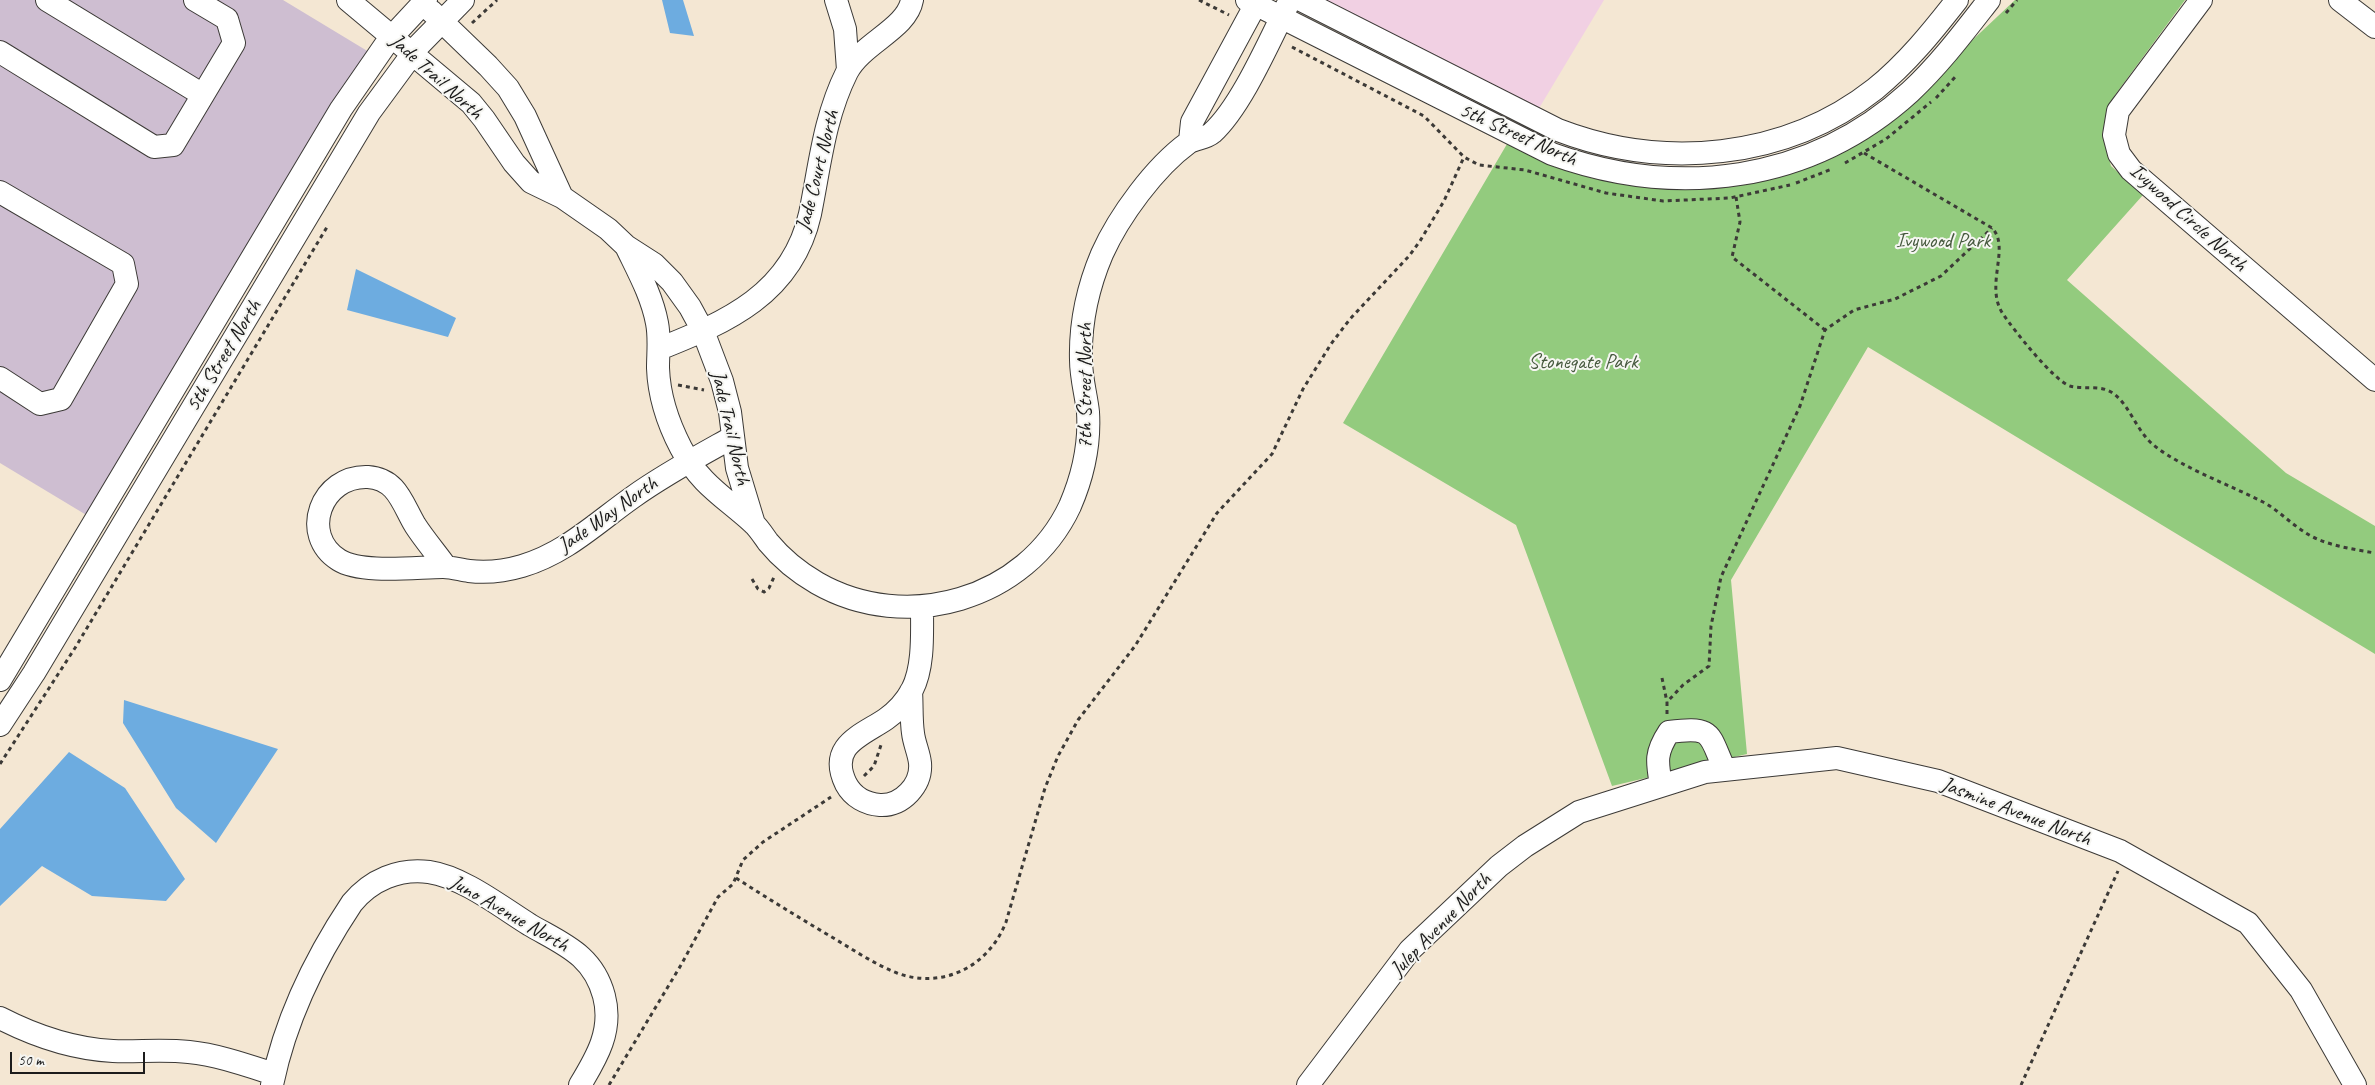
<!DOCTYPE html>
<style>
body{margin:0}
#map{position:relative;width:2375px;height:1085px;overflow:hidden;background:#f4e7d3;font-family:Caveat,sans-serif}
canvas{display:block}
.scale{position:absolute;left:10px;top:1052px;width:135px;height:22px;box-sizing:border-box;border:2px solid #1c1c1c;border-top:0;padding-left:6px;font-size:15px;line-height:18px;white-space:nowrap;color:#1c1c1c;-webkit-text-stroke:4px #f6f6f2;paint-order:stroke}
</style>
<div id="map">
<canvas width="2375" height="1085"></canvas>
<div class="scale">50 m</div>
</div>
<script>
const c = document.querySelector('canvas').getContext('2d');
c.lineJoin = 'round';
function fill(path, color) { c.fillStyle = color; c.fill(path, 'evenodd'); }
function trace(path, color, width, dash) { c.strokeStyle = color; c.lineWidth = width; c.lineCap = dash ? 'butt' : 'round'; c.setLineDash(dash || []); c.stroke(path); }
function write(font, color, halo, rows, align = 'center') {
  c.font = font + ' Caveat,sans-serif'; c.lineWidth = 4; c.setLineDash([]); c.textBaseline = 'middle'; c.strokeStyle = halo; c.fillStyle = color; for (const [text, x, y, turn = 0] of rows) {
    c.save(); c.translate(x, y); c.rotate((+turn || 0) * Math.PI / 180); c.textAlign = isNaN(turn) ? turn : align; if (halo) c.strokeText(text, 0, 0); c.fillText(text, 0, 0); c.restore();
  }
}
fill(new Path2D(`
 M 1322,0 L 1604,0 L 1538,110 Z`), '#f1d0e3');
fill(new Path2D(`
 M 0,0 L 283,0 L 369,52 L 88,516 L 0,463 Z`), '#cebed1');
fill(new Path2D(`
 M 2015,0 L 2185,0 L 2115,95 L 2102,134 L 2111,166 L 2143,195 L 2067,280 L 2286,473 L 2375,526 L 2375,654 L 1868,347 L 1731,580 L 1747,754 L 1612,786 L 1516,525 L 1343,423 L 1507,144 L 1591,178 L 1635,186 L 1708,188 L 1878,129 Z`), '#93cb7e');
fill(new Path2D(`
 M 662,0 L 683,0 L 694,36 L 670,33 Z
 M 356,269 L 456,318 L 448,337 L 347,310 Z
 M 124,700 L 278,749 L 216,843 L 176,808 L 123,723 Z
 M 69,752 L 125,788 L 185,879 L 166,901 L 92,896 L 42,866 L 0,906 L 0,829 Z`), '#6dace0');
const minor = new Path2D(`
 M 47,0 L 203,95
 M 348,0 L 471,103 L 484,119 L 514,163 L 531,182 L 562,197 L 608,229 L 626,246 L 654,264 L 672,282 L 690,307 L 703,331 L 722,381 L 730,412 L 737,468 L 754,524
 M 836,0 L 845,29 L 848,70
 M 1247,0 L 1552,154 C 1677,199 1810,183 1910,92 C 1940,64 1964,32 1989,0
 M 1301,0 L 1558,130 C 1662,170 1785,160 1875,89 C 1907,63 1932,32 1957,0
 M 2201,0 L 2118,111 L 2114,135 L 2119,154 L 2131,170 L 2375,380
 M 2340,0 L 2375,27
 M 431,11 L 488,66 L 508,88 L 525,116 L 562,197
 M 0,52 L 154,147 L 173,145 L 234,43 L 227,19 L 195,0
 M 1190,141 L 1192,122 L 1258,0
 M 0,192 L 123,264 L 127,284 L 61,399 L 40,404 L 0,378
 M 626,246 C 638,271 652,296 657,323 C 660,338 658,353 658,368 C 659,397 668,423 681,448 C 700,484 723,496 752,522 C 758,527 763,535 768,542 C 782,559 798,572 817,583 C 906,634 1026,600 1070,506 C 1083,476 1090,444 1088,412 C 1086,394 1081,378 1081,360 C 1080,324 1088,287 1102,254 C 1119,216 1155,167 1188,143 C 1195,138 1205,139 1212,133 C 1242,106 1271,37 1290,0
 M 659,349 C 727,322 792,294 810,214 C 820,165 824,118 847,72 C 862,43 907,29 912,0
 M 446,567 C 436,553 424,539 415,525 C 402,503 397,479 368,477 C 321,475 299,535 339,560 C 361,574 417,567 443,567 C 452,567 461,570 469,571 C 486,573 505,571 522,566 C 566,553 596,523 633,497 C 665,474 699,456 733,437
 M 0,680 L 341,109 L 388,41 L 426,0
 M 911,691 C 912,705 911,719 913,733 C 914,743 919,753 920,763 C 922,785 902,806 880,805 C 866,804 853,797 846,784 C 827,745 863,735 886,719 C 896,712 906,701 912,690 C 924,667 922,633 922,608
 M 0,725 L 34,673 L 369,113 L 419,45 L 463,0
 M 1661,785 C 1657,762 1655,753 1669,732 C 1715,726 1708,734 1725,770
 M 0,1018 C 35,1036 73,1049 113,1051 C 138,1052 163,1049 189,1052 C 218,1055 246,1065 274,1074
 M 272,1085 C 285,1021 316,957 352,903 C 371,880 399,868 429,872 C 463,877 501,907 530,925 C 547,935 567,944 581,957 C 593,968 600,981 604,996 C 613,1030 597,1057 580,1085
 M 1308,1085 L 1410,950 L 1499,866 L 1525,846 L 1579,812 L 1705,772 L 1837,758 L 1938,781 L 2120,851 L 2248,923 L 2301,990 L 2355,1085`);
trace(minor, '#3c3a37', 24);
trace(new Path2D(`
 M 1199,0 L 1229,15
 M 2006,13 L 2017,0
 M 472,23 L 497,0
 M 1292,47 L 1424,116 L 1464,157 L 1479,165 L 1525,170 L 1606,193 L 1663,201 L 1730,198 L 1790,185
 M 1936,98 L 1957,75
 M 1864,153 L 1992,228 C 2011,247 1984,286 2003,314 C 2013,329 2054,381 2070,386 C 2084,390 2102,384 2114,394 C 2131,407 2137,433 2156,447 C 2185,469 2230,485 2263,502 C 2278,510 2289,522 2303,531 C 2322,545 2352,549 2375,553
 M 1845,163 L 1886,139 L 1931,102
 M 1796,183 L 1832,169
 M 1736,197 L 1740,222 L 1732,257 L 1825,330
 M 678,385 L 704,390
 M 752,579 L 758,589 L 764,592 L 769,588 L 774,577
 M 1662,678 L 1667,702
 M 1667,714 L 1667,702 L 1683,685 L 1709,666 L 1711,626 L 1721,577 L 1800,406 L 1825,330 L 1854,310 L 1895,299 L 1941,276 L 1992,228
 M 0,764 L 75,648 L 327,227
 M 864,776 L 874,766 L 881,745
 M 736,878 C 767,898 798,917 830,936 C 852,949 874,964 897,973 C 943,990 989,966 1006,922 L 1045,788 L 1058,756 L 1078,720 L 1135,646 L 1217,513 L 1272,454 L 1303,389 L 1331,344 L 1350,319 L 1409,256 L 1420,241 L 1444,201 L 1464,157
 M 609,1085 L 681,965 L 718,897 L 733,884 L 743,860 L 763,842 L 831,797
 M 2021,1085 L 2118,871`), '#3c3a37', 3, [4, 4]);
trace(minor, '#fff', 22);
write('21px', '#1c1c1c', '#f6f6f2', [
 ["Jade Trail North",436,77,42],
 ["5th Street North",1518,135,24],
 ["Jade Court North",818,171,-76],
 ["Ivywood Circle North",2188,218,42],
 ["5th Street North",224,356,-59],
 ["7th Street North",1085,386,-90],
 ["Jade Trail North",730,428,77],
 ["Jade Way North",608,515,-35],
 ["Jasmine Avenue North",2016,812,21],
 ["Juno Avenue North",509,914,30],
 ["Julep Avenue North",1441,925,-46]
]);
write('21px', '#46593e', '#f6f6f2', [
 ["Ivywood Park",1943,241],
 ["Stonegate Park",1583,362]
]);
</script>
